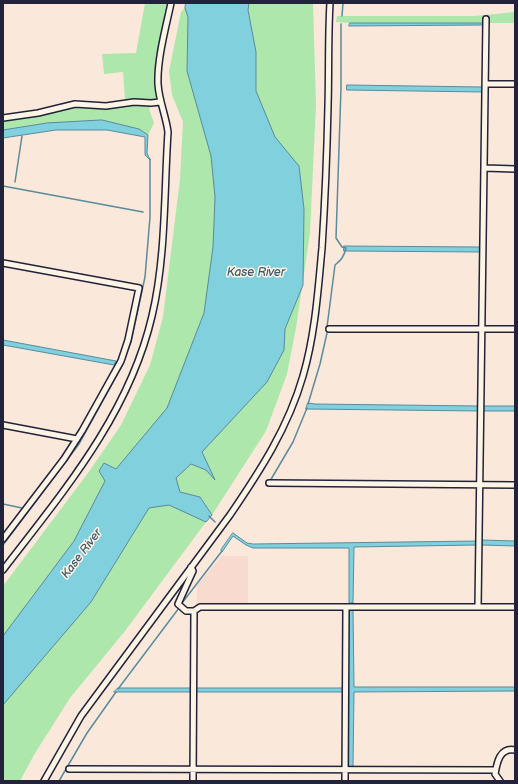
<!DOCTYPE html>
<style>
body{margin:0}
#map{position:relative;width:518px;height:784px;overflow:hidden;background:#fae9db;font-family:"Balsamiq Sans",sans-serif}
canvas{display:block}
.frame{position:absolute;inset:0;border:4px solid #22223b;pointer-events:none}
</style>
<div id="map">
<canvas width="518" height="784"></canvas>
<div class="frame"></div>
</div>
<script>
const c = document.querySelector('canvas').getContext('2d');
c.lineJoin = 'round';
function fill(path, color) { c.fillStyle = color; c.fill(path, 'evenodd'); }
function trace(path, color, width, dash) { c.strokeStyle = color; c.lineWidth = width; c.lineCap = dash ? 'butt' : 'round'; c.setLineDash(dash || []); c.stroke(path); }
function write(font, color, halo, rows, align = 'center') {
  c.font = font + ' "Balsamiq Sans",sans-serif'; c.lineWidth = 3; c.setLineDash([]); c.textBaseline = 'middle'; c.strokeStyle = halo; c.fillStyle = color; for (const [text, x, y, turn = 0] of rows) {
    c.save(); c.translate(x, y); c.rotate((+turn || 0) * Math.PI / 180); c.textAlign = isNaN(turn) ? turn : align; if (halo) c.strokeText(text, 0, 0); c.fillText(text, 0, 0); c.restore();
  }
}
fill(new Path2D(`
 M 222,556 L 248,556 L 248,603 L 197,604 L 197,585 Z`), '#f8dacf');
fill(new Path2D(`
 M 145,3 L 167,3 L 156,63 L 154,81 L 156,99 L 149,109 L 154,123 L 148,135 L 139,129 L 47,123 L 3,130 L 3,121 L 40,116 L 75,107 L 77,102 L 103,103 L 125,100 L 123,72 L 104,74 L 102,54 L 136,53 Z
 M 186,3 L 256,287 L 113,484 L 3,647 L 3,586 L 88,473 L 121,425 L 150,365 L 163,317 L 180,179 L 183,122 L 172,95 L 169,71 L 181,12 L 185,8 Z
 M 233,3 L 313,3 L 316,105 L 310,233 L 296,328 L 287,374 L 266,431 L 212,515 L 200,497 L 180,492 L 169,478 L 196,451 L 263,138 Z
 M 515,12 L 515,23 L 350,23 L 336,22 L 337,16 L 474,16 Z
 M 150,499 L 166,500 L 199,515 L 206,522 L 125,631 L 70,698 L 34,755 L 20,781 L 3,781 L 3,698 Z`), '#aee7ab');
const water = new Path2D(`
 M 186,3 L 249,3 L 248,10 L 256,52 L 256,91 L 275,137 L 299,166 L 304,209 L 303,285 L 285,329 L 284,350 L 267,382 L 202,452 L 215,480 L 206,470 L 191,464 L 176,478 L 180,492 L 200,497 L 212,515 L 206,522 L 169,505 L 149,508 L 91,602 L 3,705 L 3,636 L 74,541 L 105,481 L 99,471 L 104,463 L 116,469 L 167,408 L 204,313 L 213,247 L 215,197 L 211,156 L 187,71 L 188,17 L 185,8 Z
 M 350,23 L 484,23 L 484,25 L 349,26 Z
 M 347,85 L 483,87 L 483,92 L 347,90 Z
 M 102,120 L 139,129 L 148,135 L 147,153 L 150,160 L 145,155 L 145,137 L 107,130 L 56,130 L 3,138 L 3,130 L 47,123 Z
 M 344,246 L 481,247 L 481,252 L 344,251 Z
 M 3,340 L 116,361 L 114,365 L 3,345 Z
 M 308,403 L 315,404 L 479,406 L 479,411 L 306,409 Z
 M 484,406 L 515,406 L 515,411 L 484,411 Z
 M 233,533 L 247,543 L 253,544 L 477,541 L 477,545 L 354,547 L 353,603 L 349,603 L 349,548 L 253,548 L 246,545 L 233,536 L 222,552 L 221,550 Z
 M 482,540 L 515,541 L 515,546 L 482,545 Z
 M 349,610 L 353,610 L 354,687 L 515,687 L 515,691 L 354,692 L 353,767 L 349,767 Z
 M 118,688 L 190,688 L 192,690 L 190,692 L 114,692 Z
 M 198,688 L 344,688 L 344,692 L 198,692 L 196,690 Z`);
fill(water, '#80d0dd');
trace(water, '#5a8a9c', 1);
trace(new Path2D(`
 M 342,16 L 343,3
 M 15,182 L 22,136
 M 3,186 L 143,212
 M 327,327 L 335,265 C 341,260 344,257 346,248 L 342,247 L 336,238 L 341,88 L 341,24
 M 308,404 L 320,364 L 327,333
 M 270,481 L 293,442 L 307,408
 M 3,504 L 22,508
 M 209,516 L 215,522
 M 3,545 L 79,444 L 122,366 L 131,342 L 145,277 L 150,217 L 150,159
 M 182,603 L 222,551
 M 118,689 L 179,608
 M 59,781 L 87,733 L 116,692`), '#5a8a9c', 1.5);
const minor = new Path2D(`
 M 486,84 L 515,84
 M 3,118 L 38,113 L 75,104 L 106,106 L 134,102 L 151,103 L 160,102
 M 485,168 L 515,169
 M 3,263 L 139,288 L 128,340 L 121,361 L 82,431 L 64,459 L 3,539
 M 329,329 L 515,329
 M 3,425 L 77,439
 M 269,483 L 515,485
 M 191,567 L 193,571 L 178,604 L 186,611 L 194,611 L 200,607 L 515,607
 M 3,570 C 63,492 129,415 152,316 C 166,257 164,193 168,132 C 166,116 159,101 158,84 C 157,59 166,27 171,3
 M 478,607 L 486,19
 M 69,769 L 495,770
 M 44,781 L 81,716 L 230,515 C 260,471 288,428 303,376 C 315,335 318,291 322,248 C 325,201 327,153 328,106 C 329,72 328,37 330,3
 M 193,781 L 194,611
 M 345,781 L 346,607
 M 500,781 L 495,774 C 497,762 500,747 515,750`);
trace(minor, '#22223b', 8);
trace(minor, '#fcf5e5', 5);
write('italic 12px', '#3e566c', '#fcf5e5', [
 ["Kase River",256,273],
 ["Kase River",82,554,-53]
]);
</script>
